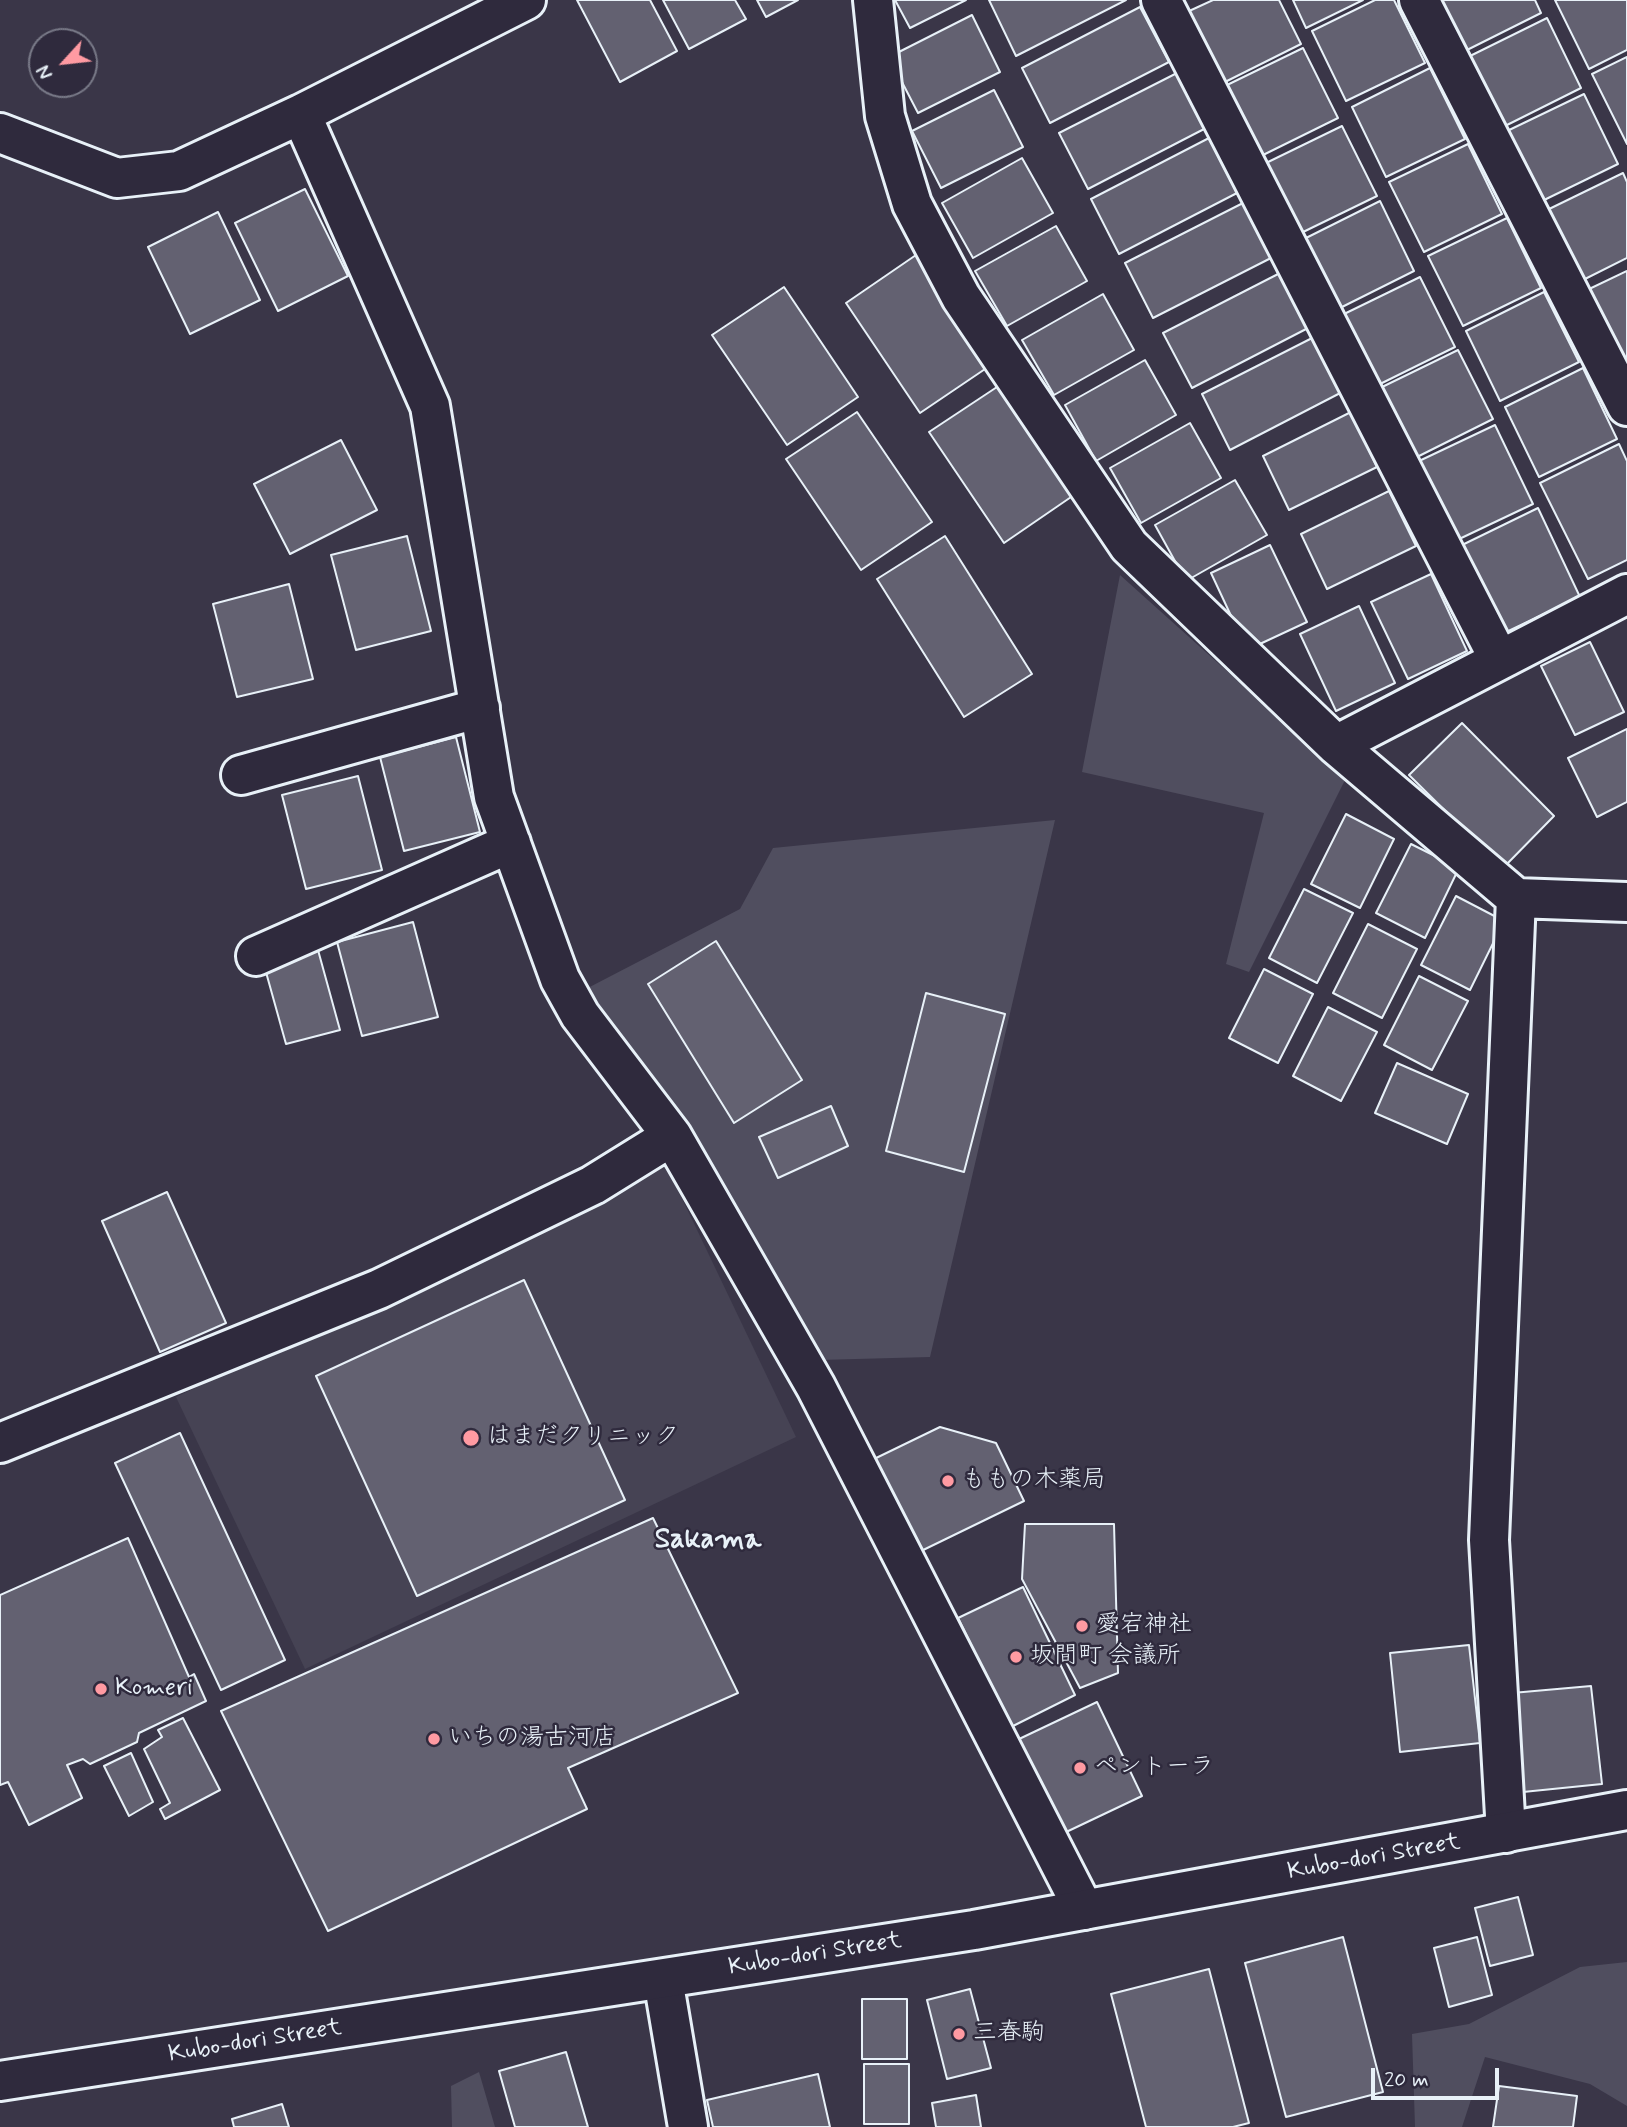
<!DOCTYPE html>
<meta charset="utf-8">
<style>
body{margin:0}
#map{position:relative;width:1627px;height:2127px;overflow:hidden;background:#3a3648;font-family:Mynerve,sans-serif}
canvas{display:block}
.north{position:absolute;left:28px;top:28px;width:70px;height:70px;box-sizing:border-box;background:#2f2a3d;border:2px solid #797a88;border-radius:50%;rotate:243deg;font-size:19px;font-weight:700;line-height:28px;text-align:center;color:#e8f1f8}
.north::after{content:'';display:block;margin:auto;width:24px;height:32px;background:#ff9aa2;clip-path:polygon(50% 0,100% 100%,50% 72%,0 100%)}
.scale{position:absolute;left:1371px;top:2068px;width:128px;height:32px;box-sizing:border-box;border:4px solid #e8f1f8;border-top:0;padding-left:9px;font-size:21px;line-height:24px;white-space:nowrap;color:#e8f1f8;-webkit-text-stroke:5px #2f2a3d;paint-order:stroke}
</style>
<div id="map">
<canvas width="1627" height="2127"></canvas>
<div class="north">N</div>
<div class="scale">20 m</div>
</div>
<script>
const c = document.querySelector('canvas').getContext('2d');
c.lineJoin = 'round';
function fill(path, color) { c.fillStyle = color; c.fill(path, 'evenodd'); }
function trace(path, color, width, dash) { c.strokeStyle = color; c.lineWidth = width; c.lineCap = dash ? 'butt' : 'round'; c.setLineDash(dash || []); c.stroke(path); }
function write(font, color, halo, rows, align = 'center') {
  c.font = font + ' Mynerve,"Klee One",sans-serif'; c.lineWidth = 5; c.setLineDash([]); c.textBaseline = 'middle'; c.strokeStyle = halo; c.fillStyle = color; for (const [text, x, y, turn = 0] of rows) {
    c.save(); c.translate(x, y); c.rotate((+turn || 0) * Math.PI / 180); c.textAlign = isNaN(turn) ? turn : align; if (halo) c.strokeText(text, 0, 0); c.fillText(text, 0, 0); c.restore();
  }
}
fill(new Path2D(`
 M 666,1165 L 796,1437 L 305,1669 L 176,1397 Z`), '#464354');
fill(new Path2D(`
 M 1120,575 L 1346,778 L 1249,972 L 1226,964 L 1264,813 L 1082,772 Z
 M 1055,820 L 930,1357 L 819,1360 L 582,991 L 740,909 L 773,848 Z
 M 1627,1962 L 1627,2106 L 1590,2084 L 1485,2057 L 1462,2127 L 1415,2127 L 1412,2034 L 1469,2024 L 1580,1967 Z
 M 479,2072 L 495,2127 L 452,2127 L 451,2086 Z`), '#504e5f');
const building = new Path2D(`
 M 577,0 L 650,0 L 677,51 L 620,82 Z
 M 663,0 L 735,0 L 746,19 L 689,49 Z
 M 757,0 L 798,0 L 766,17 Z
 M 895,0 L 966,0 L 910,28 Z
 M 989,0 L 1126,0 L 1016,56 Z
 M 1213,0 L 1279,0 L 1301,44 L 1223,83 L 1187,12 Z
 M 1293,0 L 1363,0 L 1306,28 Z
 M 1375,0 L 1394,0 L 1425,63 L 1346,101 L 1312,31 Z
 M 1438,0 L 1535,0 L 1541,13 L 1463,52 Z
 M 1555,0 L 1627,0 L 1627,50 L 1589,69 Z
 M 1140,7 L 1169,62 L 1050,123 L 1022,68 Z
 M 972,15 L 1000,72 L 918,113 L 889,57 Z
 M 1547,18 L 1581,88 L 1503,127 L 1468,57 Z
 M 1303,48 L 1338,118 L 1259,157 L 1225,86 Z
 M 1627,57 L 1627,144 L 1592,74 Z
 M 1430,68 L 1465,139 L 1386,177 L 1352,107 Z
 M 1177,73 L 1206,128 L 1088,189 L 1059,133 Z
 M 994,90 L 1023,147 L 941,188 L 912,131 Z
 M 1584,94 L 1618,164 L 1540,202 L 1505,132 Z
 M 1342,126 L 1377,196 L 1299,234 L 1264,164 Z
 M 1209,138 L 1237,193 L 1119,254 L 1091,199 Z
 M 1468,144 L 1502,214 L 1424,252 L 1389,182 Z
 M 1022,158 L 1053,213 L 973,258 L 942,203 Z
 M 1623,173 L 1627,182 L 1627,258 L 1579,282 L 1545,211 Z
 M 305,189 L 348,276 L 278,311 L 235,223 Z
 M 1380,201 L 1414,271 L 1336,310 L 1302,240 Z
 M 1243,203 L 1271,258 L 1153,318 L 1125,263 Z
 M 218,212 L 260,300 L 190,334 L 148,247 Z
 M 1507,218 L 1541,288 L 1463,326 L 1428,256 Z
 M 1056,226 L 1087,281 L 1007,326 L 975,271 Z
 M 916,255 L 991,365 L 920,413 L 846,303 Z
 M 1627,271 L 1627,358 L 1619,361 L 1585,291 Z
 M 1282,272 L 1310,327 L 1192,388 L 1163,333 Z
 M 1420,277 L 1455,347 L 1376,386 L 1342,315 Z
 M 784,287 L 858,397 L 787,445 L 712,335 Z
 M 1544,292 L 1579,362 L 1500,401 L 1466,331 Z
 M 1103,294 L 1134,350 L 1054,395 L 1022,340 Z
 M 1320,334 L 1348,389 L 1230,450 L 1202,394 Z
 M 1458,350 L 1493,419 L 1415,458 L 1380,388 Z
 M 1145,360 L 1176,415 L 1096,461 L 1065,405 Z
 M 1583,368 L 1617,439 L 1539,477 L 1505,407 Z
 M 1000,385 L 1074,495 L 1004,543 L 929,432 Z
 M 857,412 L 932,522 L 861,570 L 786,459 Z
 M 1351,412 L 1377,467 L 1289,510 L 1263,456 Z
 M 1190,423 L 1221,478 L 1141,523 L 1110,468 Z
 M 1495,425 L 1533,504 L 1455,541 L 1417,462 Z
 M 341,440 L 377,510 L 290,554 L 254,484 Z
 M 1619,444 L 1627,461 L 1627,560 L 1588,579 L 1540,483 Z
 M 1235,480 L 1267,535 L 1186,581 L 1155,525 Z
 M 1389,491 L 1416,546 L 1327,589 L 1301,534 Z
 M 1538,508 L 1580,597 L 1500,635 L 1458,547 Z
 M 407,536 L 431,631 L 356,650 L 331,555 Z
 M 945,536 L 1032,674 L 964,717 L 877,579 Z
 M 1270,545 L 1307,622 L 1247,650 L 1211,573 Z
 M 1431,574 L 1467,651 L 1408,679 L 1371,602 Z
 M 289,584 L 313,679 L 237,697 L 213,604 Z
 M 1359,606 L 1395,683 L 1336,711 L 1300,634 Z
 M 1590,642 L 1624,712 L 1575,735 L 1541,666 Z
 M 1462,723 L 1554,816 L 1503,868 L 1409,775 Z
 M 1627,729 L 1627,802 L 1597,817 L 1568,758 Z
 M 456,737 L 480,832 L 404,851 L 380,757 Z
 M 358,776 L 382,870 L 306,889 L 282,795 Z
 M 1346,814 L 1394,839 L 1360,908 L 1311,884 Z
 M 1411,844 L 1459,868 L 1425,938 L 1376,913 Z
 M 1304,889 L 1353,913 L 1317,983 L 1269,958 Z
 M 1456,896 L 1504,921 L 1470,990 L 1421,965 Z
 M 413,922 L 438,1017 L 362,1036 L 337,942 Z
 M 1368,924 L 1417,949 L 1382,1018 L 1333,993 Z
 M 716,941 L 802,1080 L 734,1123 L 648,984 Z
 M 318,950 L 340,1030 L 286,1044 L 264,965 Z
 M 1264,969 L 1313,994 L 1278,1063 L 1229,1038 Z
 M 1419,976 L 1468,1001 L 1432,1070 L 1384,1045 Z
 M 926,993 L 1005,1014 L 964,1172 L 886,1151 Z
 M 1328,1007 L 1377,1032 L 1341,1101 L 1293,1076 Z
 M 1397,1063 L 1468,1094 L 1447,1144 L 1375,1113 Z
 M 831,1106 L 848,1146 L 778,1178 L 759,1137 Z
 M 167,1192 L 226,1323 L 160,1352 L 102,1221 Z
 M 524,1280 L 625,1500 L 417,1596 L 316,1376 Z
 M 940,1427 L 996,1443 L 1024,1501 L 917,1553 L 872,1460 Z
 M 180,1433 L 285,1660 L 221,1690 L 115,1463 Z
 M 653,1518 L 738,1693 L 568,1768 L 587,1809 L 328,1931 L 221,1711 Z
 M 1025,1524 L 1114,1524 L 1118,1673 L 1080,1688 L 1022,1579 Z
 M 128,1538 L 189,1677 L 194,1674 L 206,1701 L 139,1733 L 137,1742 L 90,1764 L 83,1759 L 67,1765 L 82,1798 L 29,1825 L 8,1782 L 0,1785 L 0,1595 Z
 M 1023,1587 L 1075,1695 L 1011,1727 L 958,1618 Z
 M 1469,1645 L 1480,1743 L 1400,1752 L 1390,1653 Z
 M 1591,1686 L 1602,1784 L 1523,1792 L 1512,1693 Z
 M 1097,1702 L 1142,1796 L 1062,1834 L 1017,1740 Z
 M 183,1718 L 220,1790 L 165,1819 L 160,1809 L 170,1803 L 144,1749 L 162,1737 L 158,1730 Z
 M 131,1753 L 153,1802 L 129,1816 L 104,1766 Z
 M 1518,1897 L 1533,1955 L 1490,1966 L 1475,1908 Z
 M 1343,1937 L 1383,2092 L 1286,2117 L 1245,1963 Z
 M 1477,1937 L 1492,1995 L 1449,2007 L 1434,1948 Z
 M 1209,1969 L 1249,2123 L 1233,2127 L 1146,2127 L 1111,1994 Z
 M 970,1989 L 991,2068 L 947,2079 L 927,2000 Z
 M 862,1999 L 907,1999 L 907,2059 L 862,2059 Z
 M 566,2052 L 588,2127 L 515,2127 L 499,2071 Z
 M 864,2064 L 909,2064 L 909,2124 L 864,2124 Z
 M 818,2074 L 830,2127 L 713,2127 L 707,2100 Z
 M 1499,2086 L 1577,2096 L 1573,2127 L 1493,2127 Z
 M 976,2095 L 981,2127 L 936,2127 L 932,2103 Z
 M 282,2104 L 289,2127 L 234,2127 L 232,2119 Z`);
fill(building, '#636171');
trace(building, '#e8f1f8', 2);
const minor = new Path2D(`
 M 873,0 L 885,116 L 912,204 L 961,297 L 1129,546 L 1336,745 L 1516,898 L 1627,902
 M 1161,0 L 1499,659
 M 1419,0 L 1627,406
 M 301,114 L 526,0
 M 0,133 L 117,178 L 179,171 L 301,114 L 430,406 L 494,797 L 560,979 L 580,1015 L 672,1136 L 816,1387 L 1084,1910
 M 1336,745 L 1627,594
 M 241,775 L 480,708
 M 256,956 L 511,843
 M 0,1443 L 379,1289 L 593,1185 L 672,1136
 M 1506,1833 L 1489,1540 L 1516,898
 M 663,1979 L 688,2127`);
const tertiary = new Path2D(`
 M 0,2081 L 974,1930 L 1627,1810`);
trace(minor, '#e8f1f8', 44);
trace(tertiary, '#e8f1f8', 44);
trace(minor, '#2f2a3d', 38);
trace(tertiary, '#2f2a3d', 38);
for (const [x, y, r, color] of [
 [471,1438,9,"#ff9aa2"],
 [948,1481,7,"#ff9aa2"],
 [1082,1626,7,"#ff9aa2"],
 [1016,1657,7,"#ff9aa2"],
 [101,1689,7,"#ff9aa2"],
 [434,1739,7,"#ff9aa2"],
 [1080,1768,7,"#ff9aa2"],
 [959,2034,7,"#ff9aa2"]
]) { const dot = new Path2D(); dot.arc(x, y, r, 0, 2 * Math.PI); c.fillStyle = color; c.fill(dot); trace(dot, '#2f2a3d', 2.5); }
write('24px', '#e8f1f8', '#2f2a3d', [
 ["はまだクリニック",487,1438],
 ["ももの木薬局",962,1481],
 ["愛宕神社",1096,1626],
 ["坂間町 会議所",1030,1657],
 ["Komeri",115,1689],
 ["いちの湯古河店",448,1739],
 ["ペントーラ",1094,1768],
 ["三春駒",973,2034]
], 'left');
write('24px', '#e8f1f8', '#2f2a3d', [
 ["Kubo-dori Street",1374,1858,-10],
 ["Kubo-dori Street",815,1955,-9],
 ["Kubo-dori Street",255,2042,-9]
]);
write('bold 28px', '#e8f1f8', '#2f2a3d', [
 ["Sakama",708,1541]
]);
</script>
